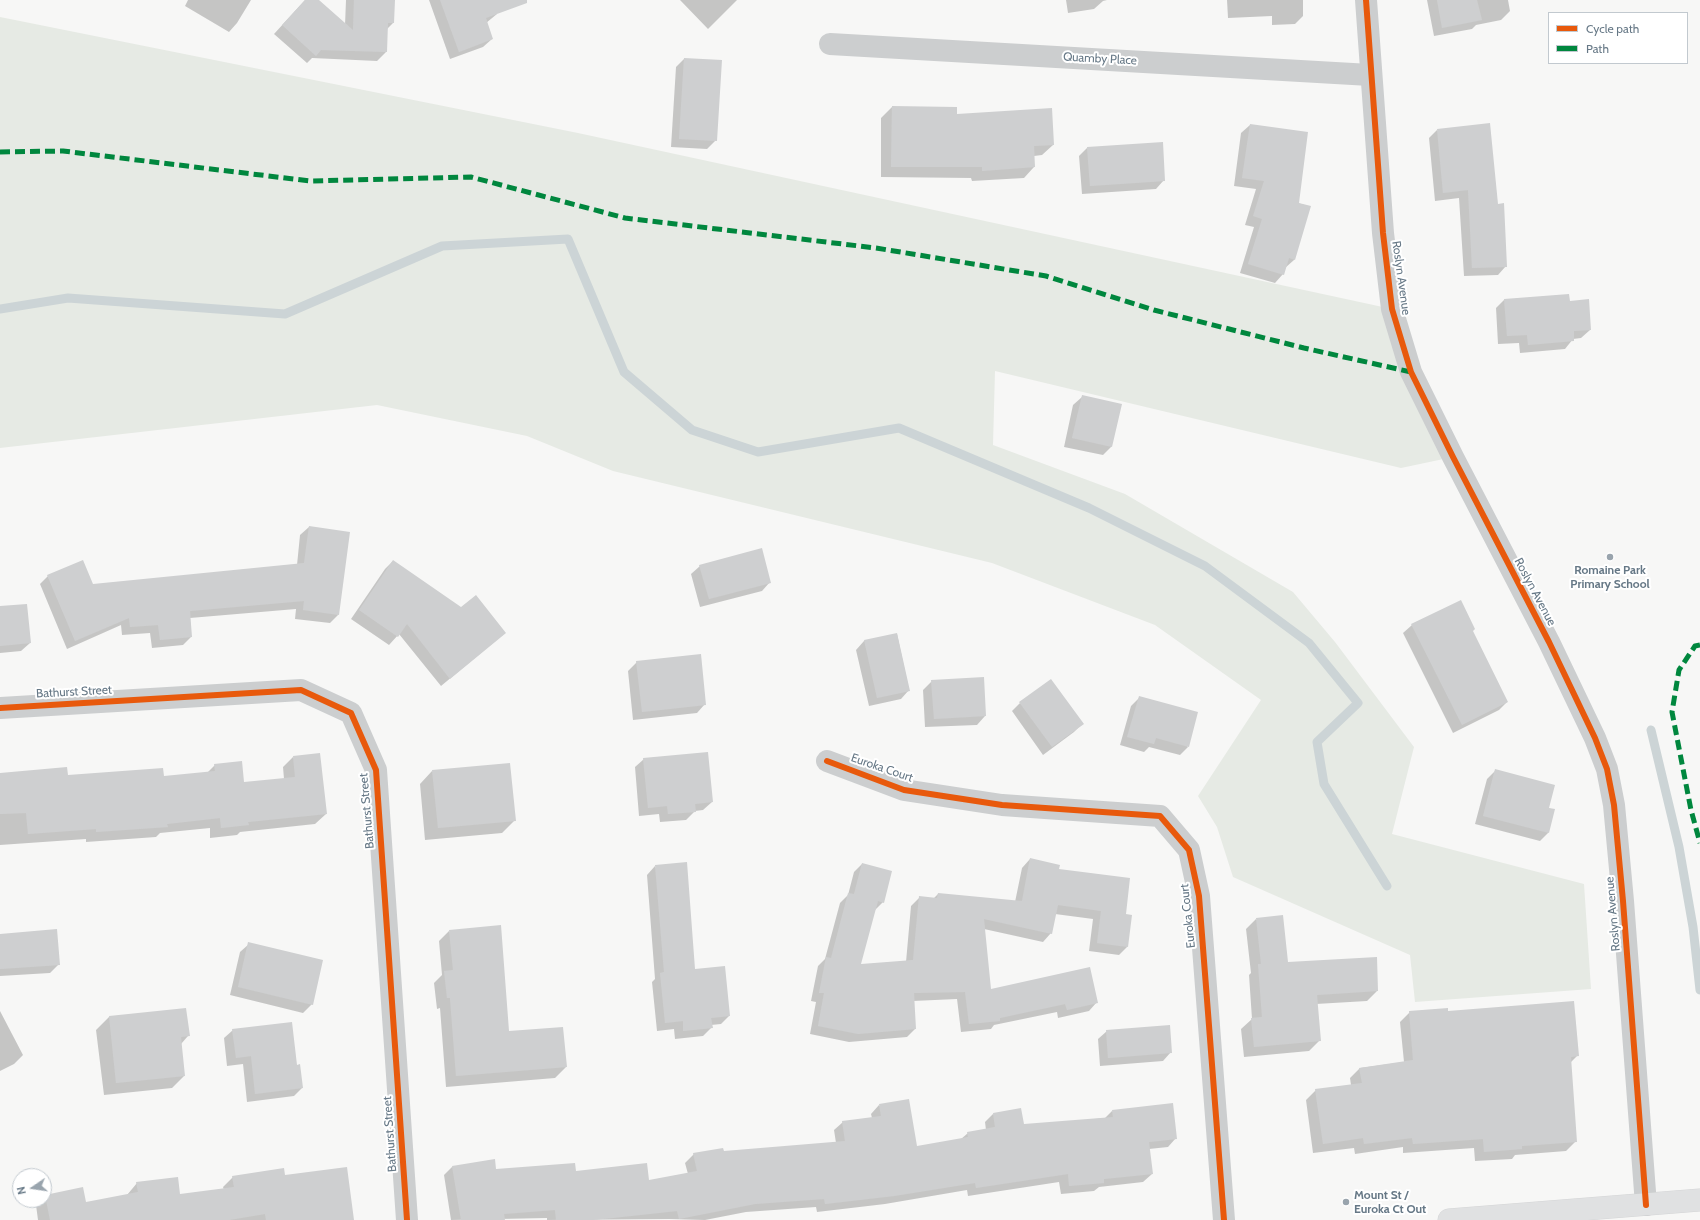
<!DOCTYPE html>
<style>
body{margin:0}
#map{position:relative;width:1700px;height:1220px;overflow:hidden;background:#f7f7f6;font-family:Cabin,sans-serif}
canvas{display:block}
.legend{position:absolute;left:1548px;top:12px;width:140px;height:52px;box-sizing:border-box;background:#fff;border:1px solid #c2c9cf;margin:0;padding:5px 7px;list-style:none;font-size:12px;color:#667886}
.legend li{display:flex;align-items:center;gap:8px;height:20px}
.legend b{width:20px;border:1px solid #c2c9cf}
.north{position:absolute;left:12px;top:1168px;width:40px;height:40px;box-sizing:border-box;background:#fff;border:1px solid #c2c9cf;border-radius:50%;rotate:257deg;font-size:11px;font-weight:700;line-height:16px;text-align:center;color:#667886}
.north::after{content:'';display:block;margin:auto;width:14px;height:18px;background:#99a4ad;clip-path:polygon(50% 0,100% 100%,50% 72%,0 100%)}
</style>
<div id="map">
<canvas width="1700" height="1220"></canvas>
<ul class="legend">
<li><b style="height:5px;background:#e8590c"></b>Cycle path</li>
<li><b style="height:5px;background:#00873e"></b>Path</li>
</ul>
<div class="north">N</div>
</div>
<script>
const c = document.querySelector('canvas').getContext('2d');
c.lineJoin = 'round';
function fill(path, color) { c.fillStyle = color; c.fill(path, 'evenodd'); }
function trace(path, color, width, dash) { c.strokeStyle = color; c.lineWidth = width; c.lineCap = dash ? 'butt' : 'round'; c.setLineDash(dash || []); c.stroke(path); }
function write(font, color, halo, rows, align = 'center') {
  c.font = font + ' Cabin,sans-serif'; c.lineWidth = 4; c.setLineDash([]); c.textBaseline = 'middle'; c.strokeStyle = halo; c.fillStyle = color; for (const [text, x, y, turn = 0] of rows) {
    c.save(); c.translate(x, y); c.rotate((+turn || 0) * Math.PI / 180); c.textAlign = isNaN(turn) ? turn : align; if (halo) c.strokeText(text, 0, 0); c.fillText(text, 0, 0); c.restore();
  }
}
fill(new Path2D(`
 M 0,17 L 578,133 L 1392,309 L 1453,457 L 1401,468 L 995,371 L 993,445 L 1125,494 L 1293,592 L 1335,642 L 1414,747 L 1392,834 L 1584,884 L 1591,989 L 1415,1002 L 1410,955 L 1233,877 L 1217,827 L 1198,796 L 1261,700 L 1155,625 L 992,563 L 613,471 L 527,436 L 377,405 L 0,448 Z`), '#e6eae4');
fill(new Path2D(`
 M 188,0 L 251,0 L 237,23 L 229,32 L 185,6 Z
 M 305,0 L 318,0 L 345,25 L 346,0 L 394,0 L 393,23 L 387,29 L 386,52 L 377,61 L 312,58 L 307,63 L 274,34 Z
 M 429,0 L 492,0 L 497,14 L 486,23 L 492,39 L 483,47 L 450,59 Z
 M 680,0 L 737,0 L 708,29 Z
 M 1066,0 L 1107,0 L 1103,1 L 1094,9 L 1068,13 Z
 M 1227,0 L 1303,0 L 1303,16 L 1295,24 L 1272,25 L 1272,16 L 1228,18 Z
 M 1427,0 L 1508,0 L 1510,11 L 1501,20 L 1476,25 L 1472,29 L 1434,36 Z
 M 684,59 L 716,140 L 707,149 L 671,147 L 676,67 Z
 M 892,107 L 956,108 L 956,115 L 1053,145 L 1042,155 L 1034,156 L 1034,167 L 1024,178 L 972,181 L 971,178 L 881,177 L 881,118 Z
 M 1250,125 L 1298,203 L 1310,207 L 1294,260 L 1285,268 L 1283,274 L 1275,283 L 1240,273 L 1254,227 L 1245,225 L 1256,189 L 1234,186 L 1241,133 Z
 M 1437,130 L 1497,205 L 1506,266 L 1498,275 L 1464,276 L 1459,198 L 1435,201 L 1429,138 Z
 M 1087,148 L 1164,180 L 1156,189 L 1082,194 L 1079,156 Z
 M 1568,295 L 1569,302 L 1590,330 L 1581,338 L 1573,339 L 1565,349 L 1520,353 L 1519,343 L 1498,344 L 1496,308 L 1504,300 Z
 M 1082,397 L 1121,405 L 1111,447 L 1103,455 L 1064,447 L 1073,405 Z
 M 309,527 L 338,615 L 330,623 L 295,619 L 296,609 L 190,618 L 191,637 L 183,645 L 152,648 L 150,633 L 122,635 L 121,625 L 67,649 L 40,584 L 48,576 L 92,585 L 297,565 L 300,535 Z
 M 393,561 L 461,608 L 505,633 L 441,686 L 399,634 L 389,645 L 351,619 L 385,569 Z
 M 700,566 L 770,582 L 762,591 L 700,607 L 691,574 Z
 M 0,607 L 30,643 L 21,651 L 0,653 Z
 M 1412,625 L 1507,702 L 1499,710 L 1453,733 L 1403,633 Z
 M 897,634 L 909,690 L 901,699 L 869,706 L 856,650 L 864,641 Z
 M 637,662 L 705,704 L 697,713 L 633,720 L 628,671 Z
 M 983,678 L 985,716 L 977,725 L 925,727 L 923,690 L 932,681 Z
 M 1140,697 L 1188,747 L 1180,755 L 1149,747 L 1144,752 L 1120,745 L 1131,706 Z
 M 1020,703 L 1082,724 L 1074,732 L 1043,755 L 1012,711 Z
 M 293,757 L 326,814 L 315,824 L 240,832 L 237,835 L 210,838 L 210,828 L 160,833 L 156,837 L 86,842 L 86,839 L 0,845 L 0,774 L 163,778 L 207,773 L 215,765 L 243,783 L 284,779 L 283,767 Z
 M 644,759 L 712,802 L 703,810 L 695,811 L 686,820 L 660,822 L 659,814 L 639,816 L 635,767 Z
 M 1496,770 L 1548,808 L 1554,810 L 1548,833 L 1540,841 L 1475,824 L 1487,779 Z
 M 432,771 L 515,820 L 502,833 L 425,840 L 420,784 Z
 M 1030,859 L 1058,870 L 1125,915 L 1127,947 L 1119,955 L 1089,951 L 1093,919 L 1055,914 L 1051,933 L 1043,942 L 984,929 L 990,990 L 1097,1002 L 1089,1011 L 1058,1018 L 1057,1012 L 994,1025 L 991,1029 L 961,1032 L 957,999 L 913,1001 L 915,1029 L 907,1037 L 849,1042 L 810,1034 L 816,1002 L 811,1001 L 818,966 L 825,959 L 840,903 L 848,895 L 854,872 L 862,864 L 883,902 L 874,911 L 860,965 L 906,962 L 911,906 L 920,897 L 933,899 L 938,894 L 1015,902 L 1022,868 Z
 M 655,866 L 695,970 L 729,1016 L 721,1024 L 711,1025 L 712,1027 L 703,1036 L 675,1039 L 674,1029 L 657,1031 L 652,982 L 655,979 L 647,875 Z
 M 1256,919 L 1287,963 L 1377,991 L 1367,1001 L 1316,1004 L 1320,1040 L 1309,1051 L 1244,1057 L 1241,1029 L 1252,1019 L 1249,975 L 1251,973 L 1246,929 Z
 M 449,931 L 508,1032 L 566,1067 L 555,1078 L 446,1087 L 440,1008 L 437,1009 L 434,983 L 442,975 L 439,941 Z
 M 0,934 L 59,964 L 50,973 L 0,976 Z
 M 249,944 L 312,1004 L 303,1013 L 230,995 L 240,952 Z
 M 0,1011 L 23,1055 L 14,1064 L 0,1071 Z
 M 1410,1012 L 1447,1012 L 1577,1056 L 1570,1063 L 1576,1141 L 1566,1151 L 1515,1155 L 1512,1159 L 1475,1161 L 1474,1148 L 1403,1153 L 1403,1147 L 1355,1154 L 1354,1148 L 1313,1153 L 1306,1100 L 1316,1090 L 1351,1085 L 1350,1078 L 1360,1068 L 1404,1062 L 1400,1022 Z
 M 109,1017 L 188,1036 L 181,1044 L 184,1076 L 172,1088 L 104,1095 L 96,1030 Z
 M 233,1030 L 296,1066 L 302,1088 L 294,1096 L 247,1102 L 243,1064 L 227,1066 L 224,1038 Z
 M 1107,1031 L 1171,1052 L 1163,1061 L 1100,1066 L 1098,1039 Z
 M 879,1105 L 916,1147 L 961,1139 L 968,1133 L 986,1130 L 985,1122 L 993,1114 L 1023,1126 L 1105,1118 L 1112,1111 L 1176,1138 L 1168,1147 L 1149,1149 L 1152,1174 L 1143,1182 L 1099,1187 L 1094,1191 L 1061,1194 L 1059,1182 L 968,1196 L 967,1190 L 885,1204 L 817,1212 L 816,1207 L 746,1212 L 705,1220 L 669,1219 L 547,1220 L 547,1218 L 451,1220 L 444,1175 L 452,1167 L 496,1170 L 575,1172 L 649,1181 L 688,1174 L 685,1163 L 694,1154 L 836,1143 L 834,1130 L 843,1122 L 872,1118 L 871,1114 Z
 M 285,1176 L 353,1220 L 38,1220 L 36,1205 L 41,1200 L 44,1200 L 45,1196 L 85,1203 L 127,1195 L 137,1183 L 179,1195 L 224,1190 L 223,1187 L 233,1177 Z`), '#0003');
trace(new Path2D(`
 M 0,309 L 68,298 L 285,314 L 442,246 L 568,239 L 624,372 L 692,430 L 758,452 L 899,428 L 1089,508 L 1205,566 L 1309,643 L 1358,703 L 1317,742 L 1324,784 L 1387,886
 M 1651,730 L 1679,847 L 1693,927 L 1700,990`), '#ccd4d6', 9);
fill(new Path2D(`
 M 305,0 L 319,0 L 353,30 L 354,0 L 395,0 L 394,23 L 388,23 L 387,52 L 321,50 L 316,56 L 282,25 Z
 M 440,0 L 527,0 L 527,3 L 486,18 L 493,39 L 459,52 Z
 M 1437,0 L 1477,0 L 1482,20 L 1442,28 Z
 M 684,58 L 722,60 L 717,141 L 679,139 Z
 M 892,106 L 957,107 L 957,114 L 1052,108 L 1054,145 L 1034,146 L 1035,167 L 982,171 L 982,167 L 891,167 Z
 M 1490,123 L 1498,204 L 1504,203 L 1507,267 L 1472,268 L 1468,190 L 1443,193 L 1437,129 Z
 M 1250,124 L 1308,132 L 1299,203 L 1311,206 L 1295,260 L 1289,258 L 1284,275 L 1248,264 L 1262,219 L 1253,216 L 1264,181 L 1242,178 Z
 M 1163,142 L 1165,181 L 1090,186 L 1087,147 Z
 M 1569,294 L 1570,301 L 1589,299 L 1591,330 L 1574,331 L 1574,341 L 1528,345 L 1527,335 L 1507,336 L 1504,299 Z
 M 1082,395 L 1122,404 L 1112,447 L 1072,438 Z
 M 309,526 L 350,532 L 339,615 L 303,610 L 304,601 L 190,611 L 192,637 L 160,640 L 158,625 L 130,627 L 129,618 L 75,641 L 47,575 L 83,560 L 93,584 L 304,563 Z
 M 762,548 L 771,583 L 709,599 L 699,565 Z
 M 393,560 L 461,607 L 476,595 L 506,633 L 450,679 L 407,624 L 398,637 L 359,610 Z
 M 1461,600 L 1475,629 L 1473,631 L 1508,702 L 1462,725 L 1411,624 Z
 M 27,604 L 31,643 L 0,646 L 0,606 Z
 M 897,633 L 910,691 L 877,698 L 864,640 Z
 M 701,654 L 706,705 L 642,712 L 636,661 Z
 M 984,677 L 986,716 L 934,719 L 931,680 Z
 M 1051,679 L 1084,724 L 1052,747 L 1019,702 Z
 M 1139,696 L 1198,712 L 1189,747 L 1156,738 L 1154,744 L 1127,737 Z
 M 708,752 L 713,802 L 695,804 L 696,812 L 668,814 L 667,806 L 648,808 L 643,758 Z
 M 320,753 L 327,814 L 248,822 L 249,825 L 221,828 L 220,818 L 167,824 L 168,827 L 96,832 L 96,829 L 28,834 L 26,813 L 0,814 L 0,773 L 67,767 L 68,775 L 163,768 L 164,776 L 215,771 L 214,764 L 242,761 L 244,782 L 295,777 L 293,756 Z
 M 510,763 L 516,821 L 438,828 L 432,770 Z
 M 1495,769 L 1555,785 L 1549,808 L 1555,809 L 1549,833 L 1483,816 Z
 M 1030,858 L 1060,865 L 1059,869 L 1130,878 L 1126,914 L 1132,915 L 1128,947 L 1097,943 L 1101,911 L 1058,905 L 1052,934 L 984,919 L 991,989 L 1090,967 L 1098,1003 L 1067,1010 L 1065,1004 L 1000,1018 L 1000,1021 L 969,1024 L 965,992 L 914,993 L 916,1029 L 858,1034 L 818,1026 L 824,993 L 819,993 L 826,957 L 831,958 L 848,893 L 854,894 L 862,863 L 892,871 L 884,903 L 878,901 L 861,964 L 913,960 L 919,896 L 937,898 L 938,893 L 1022,901 Z
 M 687,862 L 695,969 L 725,966 L 730,1016 L 711,1018 L 713,1028 L 683,1031 L 683,1021 L 665,1023 L 660,973 L 664,972 L 655,865 Z
 M 1283,915 L 1288,962 L 1377,957 L 1378,991 L 1317,995 L 1321,1041 L 1254,1047 L 1251,1018 L 1262,1017 L 1258,964 L 1261,964 L 1256,918 Z
 M 501,925 L 509,1031 L 563,1027 L 567,1067 L 456,1076 L 450,998 L 447,998 L 444,971 L 453,970 L 449,930 Z
 M 57,929 L 60,965 L 0,969 L 0,934 Z
 M 248,942 L 323,960 L 313,1005 L 238,987 Z
 M 1574,1001 L 1579,1056 L 1571,1057 L 1577,1142 L 1522,1146 L 1522,1149 L 1484,1152 L 1483,1139 L 1413,1144 L 1412,1138 L 1364,1144 L 1363,1138 L 1323,1144 L 1315,1089 L 1362,1083 L 1359,1068 L 1413,1060 L 1409,1011 L 1448,1008 L 1448,1011 Z
 M 186,1008 L 190,1036 L 181,1037 L 185,1076 L 116,1083 L 109,1016 Z
 M 292,1022 L 297,1065 L 300,1064 L 303,1088 L 255,1094 L 251,1056 L 236,1058 L 232,1029 Z
 M 1170,1025 L 1172,1053 L 1108,1058 L 1106,1030 Z
 M 909,1099 L 917,1146 L 968,1137 L 967,1132 L 995,1127 L 993,1113 L 1021,1108 L 1024,1124 L 1113,1117 L 1112,1110 L 1173,1103 L 1177,1139 L 1149,1142 L 1153,1174 L 1104,1179 L 1104,1183 L 1069,1186 L 1068,1174 L 976,1188 L 975,1183 L 894,1196 L 825,1204 L 824,1199 L 755,1204 L 679,1219 L 677,1211 L 594,1220 L 556,1220 L 555,1210 L 504,1214 L 505,1220 L 461,1220 L 452,1166 L 495,1159 L 496,1169 L 575,1163 L 576,1171 L 647,1163 L 649,1180 L 697,1171 L 693,1153 L 723,1148 L 724,1151 L 845,1141 L 842,1121 L 881,1116 L 879,1104 Z
 M 347,1167 L 354,1220 L 266,1220 L 265,1214 L 229,1220 L 50,1220 L 45,1195 L 83,1187 L 86,1202 L 138,1192 L 136,1182 L 178,1177 L 180,1194 L 234,1187 L 232,1176 L 284,1168 L 285,1175 Z`), '#cecfd0');
const trunk = new Path2D(`
 M 1449,1220 L 1700,1200`);
trace(trunk, '#d4d5d6', 23);
trace(new Path2D(`
 M 830,44 L 1370,75
 M 0,708 L 301,690 L 351,713 L 376,770 L 407,1220
 M 827,761 L 904,790 L 1002,805 L 1160,816 L 1189,850 L 1199,896 L 1224,1220`), '#cccecf', 22);
trace(new Path2D(`
 M 1366,0 L 1383,233 L 1392,309 L 1411,372 L 1453,457 L 1549,642 L 1595,738 L 1607,769 L 1614,805 L 1623,901 L 1646,1205`), '#cccecf', 22);
trace(trunk, '#e0e1e2', 22);
trace(new Path2D(`
 M 0,152 L 63,151 L 310,181 L 471,177 L 625,218 L 876,248 L 1046,276 L 1154,310 L 1304,348 L 1411,372
 M 1700,645 L 1695,646 L 1679,670 L 1672,712 L 1691,810 L 1700,843`), '#00873e', 5, [10, 5]);
trace(new Path2D(`
 M 1366,0 L 1383,233 L 1392,309 L 1411,372 L 1453,457 L 1549,642 L 1595,738 L 1607,769 L 1614,805 L 1623,901 L 1646,1205
 M 0,708 L 301,690 L 351,713 L 376,770 L 407,1220
 M 827,761 L 904,790 L 1002,805 L 1160,816 L 1189,850 L 1199,896 L 1224,1220`), '#e8590c', 6);
for (const [x, y, r, color] of [
 [1610,557,4,"#99a4ad"],
 [1346,1202,4,"#99a4ad"]
]) { const dot = new Path2D(); dot.arc(x, y, r, 0, 2 * Math.PI); c.fillStyle = color; c.fill(dot); trace(dot, '#fff', 1.5); }
write('12px', '#667886', '#fff', [
 ["Quamby Place",1100,59,3],
 ["Roslyn Avenue",1401,278,82],
 ["Roslyn Avenue",1535,592,62],
 ["Bathurst Street",74,692,-3],
 ["Euroka Court",882,768,19],
 ["Bathurst Street",367,811,-95],
 ["Roslyn Avenue",1613,914,-95],
 ["Euroka Court",1188,916,-96],
 ["Bathurst Street",390,1134,-94]
]);
write('bold 12px', '#667886', '#fff', [
 ["Romaine Park",1610,570],
 ["Primary School",1610,584],
 ["Mount St /",1354,1195,"left"],
 ["Euroka Ct Out",1354,1209,"left"]
]);
</script>
